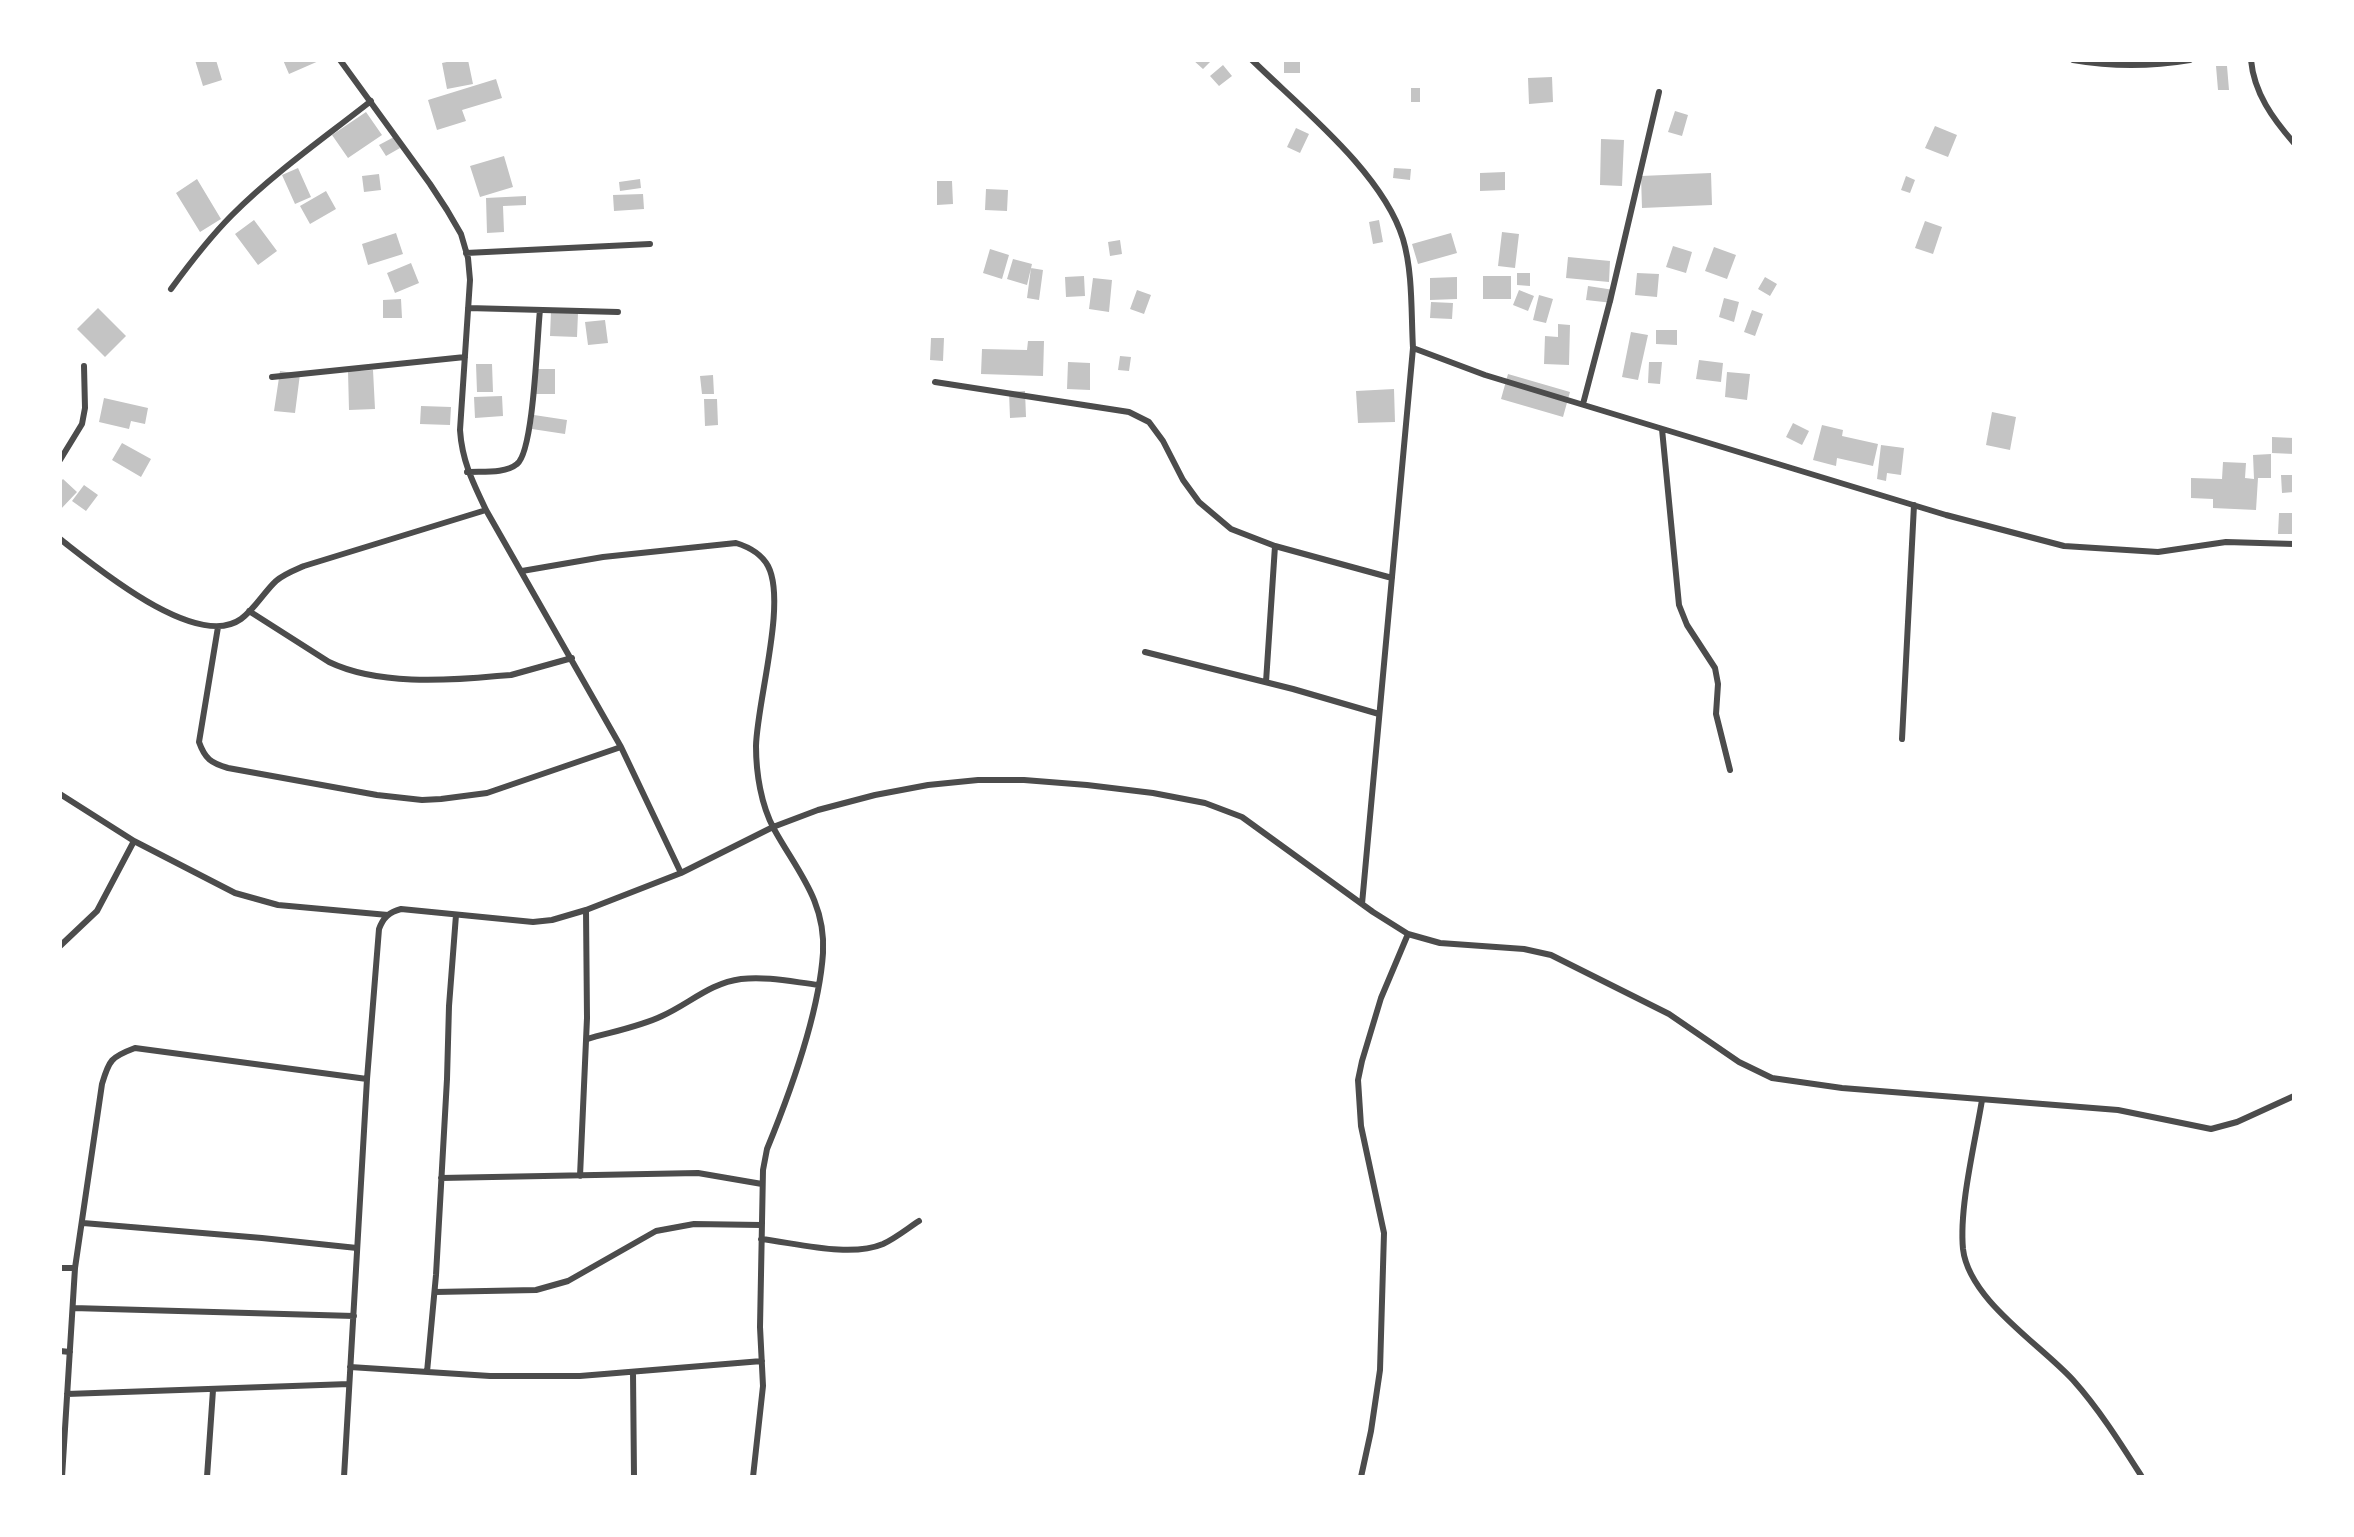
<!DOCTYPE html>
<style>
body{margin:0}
#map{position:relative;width:2354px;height:1537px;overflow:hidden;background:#fff;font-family:"Open Sans",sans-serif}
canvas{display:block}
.frame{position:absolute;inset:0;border:62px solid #fff;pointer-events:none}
</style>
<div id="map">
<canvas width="2354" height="1537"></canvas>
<div class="frame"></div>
</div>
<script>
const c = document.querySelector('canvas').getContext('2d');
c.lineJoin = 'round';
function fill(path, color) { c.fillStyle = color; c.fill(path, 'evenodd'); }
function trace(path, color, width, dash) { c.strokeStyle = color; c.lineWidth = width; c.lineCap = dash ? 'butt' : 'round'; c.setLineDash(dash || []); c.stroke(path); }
fill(new Path2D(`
 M 195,60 L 216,60 L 222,80 L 203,86 Z
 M 283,60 L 321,60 L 289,74 Z
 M 456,60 L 468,60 L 473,84 L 447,89 L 442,63 Z
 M 1193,60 L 1212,60 L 1203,69 Z
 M 1284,60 L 1300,60 L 1300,73 L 1284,73 Z
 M 1223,65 L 1232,76 L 1219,86 L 1210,76 Z
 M 2216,66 L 2227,66 L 2229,90 L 2218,90 Z
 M 1552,77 L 1553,102 L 1529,104 L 1528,78 Z
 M 496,79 L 502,98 L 462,110 L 466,121 L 437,130 L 428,100 Z
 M 1411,88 L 1420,88 L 1420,102 L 1411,102 Z
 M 1675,111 L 1688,115 L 1682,136 L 1668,132 Z
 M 366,112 L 382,135 L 348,158 L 332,135 Z
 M 1935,126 L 1957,135 L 1948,157 L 1925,148 Z
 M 1296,128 L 1309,134 L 1300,153 L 1287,147 Z
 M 394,137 L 400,148 L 386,156 L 379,145 Z
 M 1601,139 L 1624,140 L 1622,186 L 1600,185 Z
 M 504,156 L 513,187 L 480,197 L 470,166 Z
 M 298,168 L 311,197 L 295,204 L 282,175 Z
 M 1394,168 L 1411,169 L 1410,180 L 1393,178 Z
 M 1505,172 L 1505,190 L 1480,191 L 1480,173 Z
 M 1711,173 L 1712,205 L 1642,208 L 1641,176 Z
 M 379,174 L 381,190 L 364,192 L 362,176 Z
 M 1906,176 L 1915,180 L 1910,193 L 1901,190 Z
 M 197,179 L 221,219 L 200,232 L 176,193 Z
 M 640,179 L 641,188 L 620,191 L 619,182 Z
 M 937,181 L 952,181 L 953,204 L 937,205 Z
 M 986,189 L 1008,190 L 1007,211 L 985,210 Z
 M 326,191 L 336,209 L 310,224 L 300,206 Z
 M 643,194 L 644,209 L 614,211 L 613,195 Z
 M 526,196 L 526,205 L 503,206 L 504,232 L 487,233 L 486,198 Z
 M 254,220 L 277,251 L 258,265 L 235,234 Z
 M 1379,220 L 1383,242 L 1373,244 L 1369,222 Z
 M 1925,221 L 1942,227 L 1933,254 L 1915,248 Z
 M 1502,232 L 1519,234 L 1515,268 L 1498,266 Z
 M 396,233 L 403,254 L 368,265 L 362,244 Z
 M 1451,233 L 1457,253 L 1418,264 L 1412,244 Z
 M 1120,240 L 1122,254 L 1110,256 L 1108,242 Z
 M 1673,246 L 1692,252 L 1686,273 L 1666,267 Z
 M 1714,247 L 1736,255 L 1727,279 L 1705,271 Z
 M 990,249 L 1009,255 L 1002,279 L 983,273 Z
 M 1568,257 L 1610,261 L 1609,282 L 1566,278 Z
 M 1013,259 L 1032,264 L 1027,285 L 1007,279 Z
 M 411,263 L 419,283 L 395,293 L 387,273 Z
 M 1031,268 L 1043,270 L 1039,300 L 1027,298 Z
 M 1517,273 L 1530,273 L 1530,286 L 1517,285 Z
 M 1637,273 L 1659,274 L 1657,297 L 1635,295 Z
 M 1084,276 L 1085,296 L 1066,297 L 1065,277 Z
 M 1483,276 L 1511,276 L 1511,299 L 1483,299 Z
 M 1457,277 L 1457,299 L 1430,300 L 1430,278 Z
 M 1765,277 L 1777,284 L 1770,296 L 1758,289 Z
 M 1093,278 L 1112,280 L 1109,312 L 1089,309 Z
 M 1588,286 L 1614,290 L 1613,303 L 1586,300 Z
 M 1137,290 L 1151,295 L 1144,314 L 1130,309 Z
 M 1519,290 L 1534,296 L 1528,311 L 1513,305 Z
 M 1539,295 L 1553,299 L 1546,323 L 1533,320 Z
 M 1724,298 L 1739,302 L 1734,322 L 1719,317 Z
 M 401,299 L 402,318 L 383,318 L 383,300 Z
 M 1431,302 L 1453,303 L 1452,319 L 1430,318 Z
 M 98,308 L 126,336 L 105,357 L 77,329 Z
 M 1752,310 L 1763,314 L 1755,336 L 1744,332 Z
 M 551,311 L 578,313 L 577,337 L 550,336 Z
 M 605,320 L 608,343 L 588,345 L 585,322 Z
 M 1558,324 L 1570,325 L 1569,365 L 1544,364 L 1545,336 L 1558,337 Z
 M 1656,330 L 1677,330 L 1677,345 L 1656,344 Z
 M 1631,332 L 1648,335 L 1638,380 L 1622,377 Z
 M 931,338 L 944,338 L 943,361 L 930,360 Z
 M 1028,341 L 1044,341 L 1043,376 L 981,374 L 982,349 L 1027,350 Z
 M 1120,356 L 1131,357 L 1129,371 L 1118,370 Z
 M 1699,360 L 1723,363 L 1721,382 L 1696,379 Z
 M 1068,362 L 1090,363 L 1090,390 L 1067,389 Z
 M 1649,362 L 1662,362 L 1660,384 L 1648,383 Z
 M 476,364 L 492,364 L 493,392 L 477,392 Z
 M 535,369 L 555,369 L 555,394 L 535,394 Z
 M 373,370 L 375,409 L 349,410 L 348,371 Z
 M 280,371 L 300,374 L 295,413 L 274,411 Z
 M 1727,372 L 1750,374 L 1747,400 L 1725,397 Z
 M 1508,374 L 1570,392 L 1563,417 L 1501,399 Z
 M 713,375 L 714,394 L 702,394 L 700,376 Z
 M 1394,389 L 1395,422 L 1358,423 L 1356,391 Z
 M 1025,391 L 1026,417 L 1010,418 L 1009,392 Z
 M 502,396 L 503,416 L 475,418 L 474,397 Z
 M 104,398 L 148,408 L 145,424 L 131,421 L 129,429 L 99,422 Z
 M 704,399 L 717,399 L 718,425 L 705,426 Z
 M 421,406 L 451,407 L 450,425 L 420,424 Z
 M 1992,412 L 2016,417 L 2010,450 L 1986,445 Z
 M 534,415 L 567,420 L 565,434 L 532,429 Z
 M 1793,423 L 1809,431 L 1802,445 L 1786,437 Z
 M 1822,425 L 1843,430 L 1842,436 L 1878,444 L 1873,466 L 1837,458 L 1836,466 L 1813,460 Z
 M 2272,437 L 2294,438 L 2294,454 L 2272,453 Z
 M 122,443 L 151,459 L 141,477 L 112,460 Z
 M 1881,445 L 1904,448 L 1901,475 L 1887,473 L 1886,481 L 1877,479 Z
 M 2271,454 L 2271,478 L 2258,478 L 2256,510 L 2213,508 L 2213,499 L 2191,498 L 2191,478 L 2222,479 L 2223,462 L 2246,463 L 2245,478 L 2254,479 L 2253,455 Z
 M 2281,475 L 2294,475 L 2294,492 L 2282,493 Z
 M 63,479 L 77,492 L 60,510 L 60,482 Z
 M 84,485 L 98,495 L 86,511 L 72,501 Z
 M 2279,513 L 2294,513 L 2294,534 L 2278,534 Z`), '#c4c4c4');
trace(new Path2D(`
 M 340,60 L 430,184 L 447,210 L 461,234 L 468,258 L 470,280 L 460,430 C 462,461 473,483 486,510 L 621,747 L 681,873
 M 1252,60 C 1301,108 1383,173 1403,239 C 1413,273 1411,313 1413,348 L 1362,904
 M 2073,60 C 2113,67 2149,67 2190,60
 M 2251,60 C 2254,93 2273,119 2294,143
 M 466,253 L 650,244
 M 171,289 C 190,263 209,238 232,215 C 274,173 324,138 371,101
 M 468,308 L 618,312
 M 1413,348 L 1485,375 L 1946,515 L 2064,546 L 2158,552 L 2226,542 L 2294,544
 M 272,377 L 465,357
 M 935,382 L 1129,412 L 1149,422 L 1163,441 L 1183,480 L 1199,502 L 1231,529 L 1275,546 L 1392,578
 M 1583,404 L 1610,301 L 1659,92
 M 1662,429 L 1679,605 L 1687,625 L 1715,668 L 1718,684 L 1716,714 L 1730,770
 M 60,460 L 82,424 L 85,408 L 84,366
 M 467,472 C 482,471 505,474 517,464 C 534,451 537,336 540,310
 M 60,539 C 95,566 196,651 241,619 C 255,609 264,592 276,581 C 284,574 295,570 304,566 L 486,510
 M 522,571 L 603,557 L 736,543 C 749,547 761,553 768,566 C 787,602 757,702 756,746 C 756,773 761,805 774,829 C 797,871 826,901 823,953 C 819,1013 790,1093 767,1149 L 763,1170 L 760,1327 L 763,1386 L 753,1477
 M 249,611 L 329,662 C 377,685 445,681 497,676 L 511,675 L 572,658
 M 218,627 L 199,742 C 205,759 211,763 228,768 L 377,795 L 422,800 L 441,799 L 487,793 L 621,747
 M 1145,652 L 1293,689 L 1379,714
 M 1266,682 L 1275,546
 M 1902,739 L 1914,505
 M 60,794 L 134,841 L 235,893 L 278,905 L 388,915
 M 60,946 L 97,911 L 134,841
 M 587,1039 C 611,1032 639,1027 662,1016 C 689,1004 710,983 741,979 C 767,976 793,982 819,985
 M 1982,1100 C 1975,1143 1959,1207 1963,1249 C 1969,1300 2040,1344 2073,1380 C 2099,1409 2121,1444 2142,1477
 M 580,1176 L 587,1018 L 586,910
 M 441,1178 L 698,1173 L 762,1184
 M 83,1223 L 262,1238 L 357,1248
 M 761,1239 C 796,1243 850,1258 883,1244 C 896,1238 908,1228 919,1221
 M 60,1268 L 75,1268
 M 435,1292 L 536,1290 L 568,1281 L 656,1231 L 694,1224 L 761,1225
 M 73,1308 L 354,1316
 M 60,1351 L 70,1352
 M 350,1367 L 490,1376 L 580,1376 L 762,1361
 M 427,1372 L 436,1275 L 447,1079 L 449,1006 L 456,915
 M 633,1372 L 634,1477
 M 67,1394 L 349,1384
 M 62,1477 L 75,1268 L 102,1084 C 109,1060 111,1057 135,1048 L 367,1079
 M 207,1477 L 213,1390
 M 344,1477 L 367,1079 L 379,929 C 383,918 389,912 401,909 L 533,922 L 552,920 L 586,910 L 681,873 L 773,827 L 818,810 L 875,795 L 928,785 L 978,780 L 1024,780 L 1087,785 L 1153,793 L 1205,803 L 1242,817 L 1373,912 L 1408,934 L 1440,943 L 1524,949 L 1551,955 L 1669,1014 L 1739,1062 L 1772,1078 L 1842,1088 L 2118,1110 L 2211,1129 L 2237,1122 L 2294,1096
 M 1361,1477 L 1371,1431 L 1380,1370 L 1384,1233 L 1361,1126 L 1358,1080 L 1362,1061 L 1381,998 L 1408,934`), '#4c4c4c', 6);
</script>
